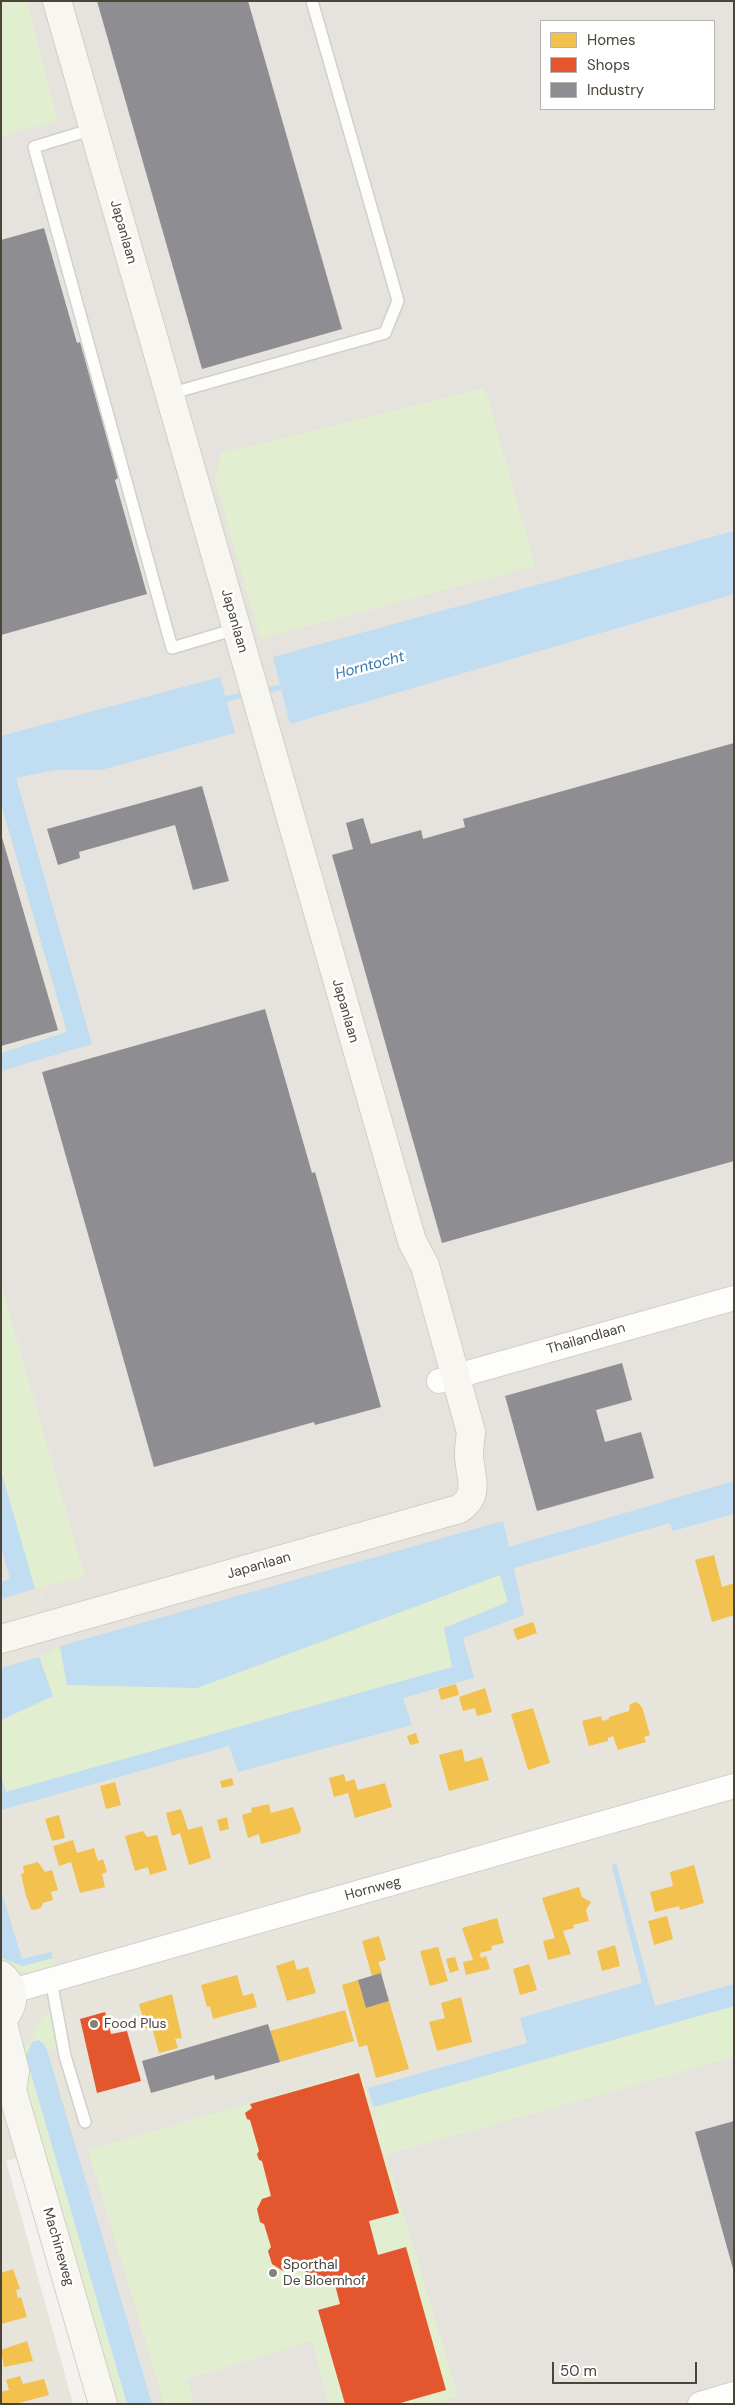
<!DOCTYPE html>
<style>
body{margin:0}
#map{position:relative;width:735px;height:2405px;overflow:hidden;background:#f4f2ee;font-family:"DM Sans",sans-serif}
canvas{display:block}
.frame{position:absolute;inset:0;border:2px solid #4b4439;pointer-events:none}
.legend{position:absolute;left:540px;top:20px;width:175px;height:90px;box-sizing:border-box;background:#fff;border:1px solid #b7b4b0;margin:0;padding:6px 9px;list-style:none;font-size:15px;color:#4b4439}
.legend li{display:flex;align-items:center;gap:10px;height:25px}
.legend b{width:25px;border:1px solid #b7b4b0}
.scale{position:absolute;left:552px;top:2362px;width:145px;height:22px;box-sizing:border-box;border:2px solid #4b4439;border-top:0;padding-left:6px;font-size:15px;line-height:18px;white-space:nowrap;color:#4b4439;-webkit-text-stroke:4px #fff;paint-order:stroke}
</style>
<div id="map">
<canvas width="735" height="2405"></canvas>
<div class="frame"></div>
<ul class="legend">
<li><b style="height:14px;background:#f2c14e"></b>Homes</li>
<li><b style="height:14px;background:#e4572e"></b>Shops</li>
<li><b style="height:14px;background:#8d8d92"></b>Industry</li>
</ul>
<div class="scale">50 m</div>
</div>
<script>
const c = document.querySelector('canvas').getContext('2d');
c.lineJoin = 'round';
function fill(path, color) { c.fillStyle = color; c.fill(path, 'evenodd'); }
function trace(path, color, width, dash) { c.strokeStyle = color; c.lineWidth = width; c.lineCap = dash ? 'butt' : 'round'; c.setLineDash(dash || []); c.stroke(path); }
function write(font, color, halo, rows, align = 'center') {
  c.font = font + ' "DM Sans",sans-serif'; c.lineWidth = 5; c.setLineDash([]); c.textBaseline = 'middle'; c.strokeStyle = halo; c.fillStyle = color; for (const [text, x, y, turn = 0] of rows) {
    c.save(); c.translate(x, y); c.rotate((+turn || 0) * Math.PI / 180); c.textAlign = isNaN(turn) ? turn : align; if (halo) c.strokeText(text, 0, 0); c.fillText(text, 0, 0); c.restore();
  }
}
fill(new Path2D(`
 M 1,754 L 80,1041 L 1,1064 Z
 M 1,1394 L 44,1560 L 36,1680 L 734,1501 L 734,1992 L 371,2090 L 362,2067 L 6,2161 L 73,2404 L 1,2404 Z`), '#e7e4dc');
fill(new Path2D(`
 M 1,1 L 734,1 L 734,1501 L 36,1681 L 44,1560 L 1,1394 L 1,1064 L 79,1041 L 1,754 ZM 541,21 L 714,21 L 714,109 L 541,109 Z
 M 734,1992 L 734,2404 L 137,2404 L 61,2141 L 362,2067 L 371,2090 Z`), '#e6e2de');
fill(new Path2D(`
 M 1,1 L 27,1 L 58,121 L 1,136 Z
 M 485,388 L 535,566 L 260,639 L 215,480 L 221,453 Z
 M 1,1284 L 85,1577 L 35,1589 L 1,1471 Z
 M 500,1575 L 508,1602 L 444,1628 L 452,1667 L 6,1792 L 1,1777 L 1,1720 L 53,1696 L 39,1657 L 60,1646 L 67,1685 L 197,1688 Z
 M 1,1958 L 23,1966 L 53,1958 L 56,1968 C 35,1973 21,1974 1,1964 Z
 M 734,2006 L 734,2057 L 386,2155 L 458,2396 L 432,2404 L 164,2404 L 88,2150 L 361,2070 L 381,2139 L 374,2107 Z
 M 50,2011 L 57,2048 L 47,2050 L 38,2041 L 32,2042 L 29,2066 L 127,2404 L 115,2404 L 20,2066 L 21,2052 L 32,2039 L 41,2020 Z`), '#e1eecf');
fill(new Path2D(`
 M 312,2341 L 329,2404 L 194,2404 L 187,2379 Z`), '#e6e3df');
fill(new Path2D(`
 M 734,531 L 734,594 L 290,724 L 273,657 Z
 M 220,677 L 235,733 L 101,770 L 55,770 L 16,778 L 92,1044 L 1,1071 L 1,1053 L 67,1032 L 1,804 L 1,736 Z
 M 1,1471 L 35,1589 L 1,1599 L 1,1582 L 10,1579 L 1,1547 Z
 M 734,1481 L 734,1514 L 673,1531 L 670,1523 L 514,1568 L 524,1615 L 463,1638 L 474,1678 L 403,1698 L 412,1725 L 238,1772 L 229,1746 L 1,1810 L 1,1777 L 6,1792 L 452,1667 L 444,1628 L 508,1602 L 500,1575 L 197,1688 L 67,1685 L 60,1646 L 503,1521 L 509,1547 Z
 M 39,1657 L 53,1696 L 1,1720 L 1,1668 Z
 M 616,1863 L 655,2006 L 734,1984 L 734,2006 L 374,2107 L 368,2088 L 527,2043 L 520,2018 L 642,1983 L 615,1878 L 612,1865 Z
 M 1,1890 L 22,1959 L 51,1952 L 53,1958 L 23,1966 L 1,1958 Z
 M 38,2040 L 44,2044 L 47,2050 L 152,2404 L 127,2404 L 26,2056 L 32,2042 Z`), '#c0ddf1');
fill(new Path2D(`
 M 714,1555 L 722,1587 L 734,1583 L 734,1615 L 712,1622 L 695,1560 Z
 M 533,1622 L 537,1633 L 517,1640 L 513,1629 Z
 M 456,1684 L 459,1695 L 441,1700 L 438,1689 Z
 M 485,1688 L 492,1712 L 477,1716 L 475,1708 L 463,1711 L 459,1697 Z
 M 637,1702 L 642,1707 L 650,1735 L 644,1737 L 646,1742 L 618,1750 L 613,1736 L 608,1738 L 608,1741 L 589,1746 L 582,1721 L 601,1716 L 602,1721 L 609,1719 L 609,1717 L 629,1711 L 630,1704 Z
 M 533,1708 L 550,1763 L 528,1770 L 511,1714 Z
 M 416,1733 L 419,1743 L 410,1745 L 407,1736 Z
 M 462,1749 L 465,1762 L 482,1757 L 489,1780 L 449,1791 L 439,1755 Z
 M 344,1774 L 346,1782 L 354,1779 L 358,1790 L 385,1783 L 392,1807 L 355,1818 L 348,1793 L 334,1797 L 329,1778 Z
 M 232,1778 L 234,1785 L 222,1788 L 220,1781 Z
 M 115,1782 L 121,1805 L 106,1809 L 100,1786 Z
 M 269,1804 L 271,1813 L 293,1807 L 301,1829 L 300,1833 L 261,1844 L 259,1834 L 248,1838 L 242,1815 L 252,1812 L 251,1808 Z
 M 181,1809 L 188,1830 L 202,1826 L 211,1858 L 189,1865 L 180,1833 L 172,1836 L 166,1813 Z
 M 59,1815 L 65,1838 L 52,1841 L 45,1819 Z
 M 227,1817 L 229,1829 L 220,1831 L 217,1820 Z
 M 143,1831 L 147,1837 L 157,1835 L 167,1870 L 150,1875 L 148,1867 L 135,1871 L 125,1836 Z
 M 73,1840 L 77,1853 L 94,1848 L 98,1861 L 103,1859 L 107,1872 L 102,1874 L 105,1887 L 80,1893 L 71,1862 L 59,1866 L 53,1846 Z
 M 38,1862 L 45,1872 L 52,1870 L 58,1890 L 51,1892 L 53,1900 L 43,1903 L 41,1908 L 34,1910 L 31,1909 L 26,1896 L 21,1874 L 24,1873 L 23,1866 Z
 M 694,1865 L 704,1903 L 680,1910 L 679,1906 L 655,1912 L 650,1892 L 673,1886 L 670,1872 Z
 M 579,1887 L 582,1897 L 591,1902 L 586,1910 L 589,1921 L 573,1925 L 574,1928 L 563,1931 L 571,1954 L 548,1960 L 543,1941 L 555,1938 L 542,1898 Z
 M 667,1916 L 673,1939 L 654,1945 L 648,1921 Z
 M 497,1918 L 504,1943 L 491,1946 L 492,1950 L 480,1953 L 481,1958 L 486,1956 L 490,1969 L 466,1975 L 463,1962 L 473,1960 L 462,1928 Z
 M 379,1936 L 386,1960 L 378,1962 L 382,1973 L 372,1976 L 362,1941 Z
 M 615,1945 L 620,1966 L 602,1971 L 597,1951 Z
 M 438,1947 L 448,1981 L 430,1986 L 420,1951 Z
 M 455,1957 L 459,1970 L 450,1973 L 446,1959 Z
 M 294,1960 L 297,1970 L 308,1967 L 316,1993 L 287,2001 L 276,1966 Z
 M 529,1964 L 537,1990 L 520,1995 L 513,1969 Z
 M 237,1975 L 243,1996 L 253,1993 L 257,2007 L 213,2019 L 210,2006 L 207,2007 L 201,1985 Z
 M 358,1980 L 366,2008 L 389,2001 L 409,2069 L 376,2078 L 367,2045 L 359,2047 L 342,1985 Z
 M 172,1994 L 182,2038 L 175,2039 L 178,2048 L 159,2053 L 152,2027 L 146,2029 L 139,2004 Z
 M 461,1997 L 472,2042 L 437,2051 L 429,2022 L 445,2018 L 441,2003 Z
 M 345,2010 L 354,2041 L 280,2062 L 270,2031 Z
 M 13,2269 L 20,2289 L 16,2290 L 18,2298 L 21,2297 L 27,2317 L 1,2324 L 1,2273 Z
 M 27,2341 L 33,2361 L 4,2367 L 1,2350 Z
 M 20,2376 L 23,2384 L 44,2379 L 49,2395 L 15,2404 L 1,2404 L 1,2392 L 9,2390 L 6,2380 Z`), '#f2c14e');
fill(new Path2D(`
 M 105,2012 L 111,2034 L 127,2031 L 141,2081 L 97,2093 L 80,2019 Z
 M 359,2073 L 399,2213 L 369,2221 L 378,2255 L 406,2247 L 446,2390 L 397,2404 L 345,2404 L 318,2310 L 340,2304 L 334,2281 L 317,2286 L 313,2285 L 310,2274 L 297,2267 L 283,2271 L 272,2264 L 268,2251 L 271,2247 L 264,2224 L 260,2222 L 257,2209 L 262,2199 L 271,2196 L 262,2161 L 259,2160 L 257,2154 L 259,2151 L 250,2120 L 247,2119 L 245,2113 L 252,2108 L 250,2104 Z`), '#e4572e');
fill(new Path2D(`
 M 97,1 L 248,1 L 342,329 L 202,369 Z
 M 44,228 L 77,343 L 80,342 L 118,478 L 115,480 L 147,594 L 1,635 L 1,240 Z
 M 734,743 L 734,1161 L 442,1243 L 332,855 L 353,849 L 346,823 L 363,818 L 371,844 L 421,830 L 423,839 L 465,827 L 463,819 Z
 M 202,786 L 229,881 L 193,890 L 175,825 L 79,852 L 80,858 L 58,865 L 47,829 Z
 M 1,834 L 58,1030 L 1,1046 Z
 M 265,1009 L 312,1173 L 315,1172 L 381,1407 L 315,1425 L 314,1422 L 154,1467 L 42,1072 Z
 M 622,1363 L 632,1400 L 596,1410 L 605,1442 L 641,1432 L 654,1478 L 537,1511 L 505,1396 Z
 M 381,1973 L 389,2001 L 366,2008 L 358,1980 Z
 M 268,2024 L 280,2062 L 215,2080 L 214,2075 L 151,2093 L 142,2061 Z
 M 734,2121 L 734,2269 L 733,2269 L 695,2132 Z`), '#8d8d92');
trace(new Path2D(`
 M 262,691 L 287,686
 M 220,700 L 248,694`), '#c0ddf1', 5.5);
const lane = new Path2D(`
 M 93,129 L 34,147 L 172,648 L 236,629
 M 169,394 L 385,333 L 398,301 L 312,1
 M 51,1980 L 65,2056 L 85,2122`);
const street = new Path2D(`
 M 439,1381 L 734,1298
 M 12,1991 L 734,1786
 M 700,2404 L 734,2394`);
const secondary = new Path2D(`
 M 1,1639 L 459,1509 C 481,1495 470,1476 469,1456 C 469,1448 470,1440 471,1432 L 425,1266 L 412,1241 L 57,1
 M 1,1975 C 17,1988 15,2007 1,2020
 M 2,2020 L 15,2071 L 12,2090
 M 1,2076 L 12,2090 L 103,2404`);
trace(lane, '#d2d0cb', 14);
trace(street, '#d2d0cb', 26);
trace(secondary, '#d3cfc5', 30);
trace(lane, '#fdfdfc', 11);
trace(street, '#fdfdfc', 24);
trace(secondary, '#f7f6f1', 28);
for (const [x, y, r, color] of [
 [94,2024,5,"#868178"],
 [273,2273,5,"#868178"]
]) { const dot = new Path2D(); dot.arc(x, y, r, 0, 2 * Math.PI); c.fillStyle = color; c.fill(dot); trace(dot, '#fff', 2); }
write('14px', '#4b4439', '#fff', [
 ["Japanlaan",123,232,74],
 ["Japanlaan",234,621,74],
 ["Japanlaan",345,1011,74],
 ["Thailandlaan",586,1339,-16],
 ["Japanlaan",259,1566,-16],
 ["Hornweg",373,1889,-15],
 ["Machineweg",58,2247,74]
]);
write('14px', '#4b4439', '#fff', [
 ["Food Plus",104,2024],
 ["Sporthal",283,2265],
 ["De Bloemhof",283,2281]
], 'left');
write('italic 15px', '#2e7ab2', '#fff', [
 ["Horntocht",370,666,-15]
]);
</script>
